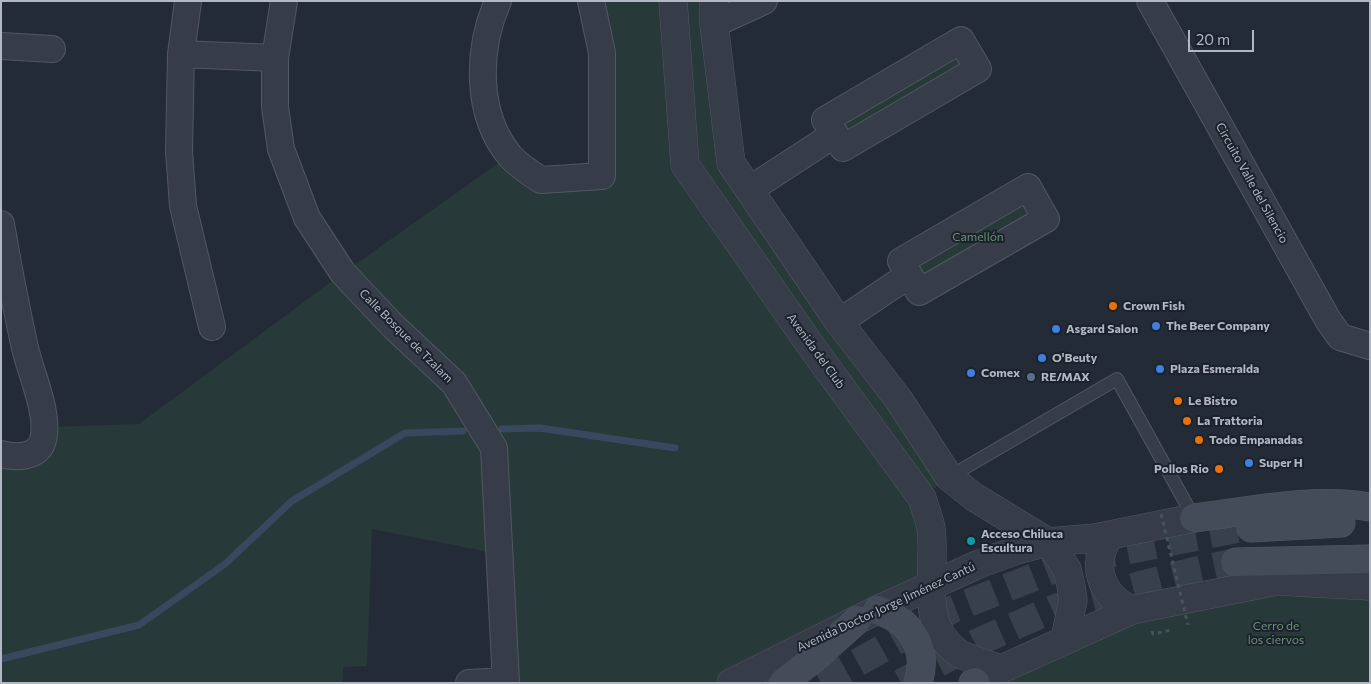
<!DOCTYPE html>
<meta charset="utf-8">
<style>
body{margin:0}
#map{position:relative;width:1371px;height:684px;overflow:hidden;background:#232b37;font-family:Commissioner,sans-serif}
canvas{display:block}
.frame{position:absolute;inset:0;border:2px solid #b1b8c4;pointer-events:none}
.scale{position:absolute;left:1188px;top:30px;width:66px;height:22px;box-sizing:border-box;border:2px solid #b1b8c4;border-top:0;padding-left:6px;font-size:15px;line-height:18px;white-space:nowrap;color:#b1b8c4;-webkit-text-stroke:4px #1b222c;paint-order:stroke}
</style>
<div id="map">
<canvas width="1371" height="684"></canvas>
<div class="frame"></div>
<div class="scale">20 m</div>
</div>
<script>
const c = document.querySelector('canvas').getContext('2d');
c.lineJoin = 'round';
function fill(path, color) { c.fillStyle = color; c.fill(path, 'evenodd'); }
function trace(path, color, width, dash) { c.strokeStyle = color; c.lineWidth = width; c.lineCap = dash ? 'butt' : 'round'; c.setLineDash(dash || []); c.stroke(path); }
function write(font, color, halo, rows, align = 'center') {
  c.font = font + ' Commissioner,sans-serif'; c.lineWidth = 4; c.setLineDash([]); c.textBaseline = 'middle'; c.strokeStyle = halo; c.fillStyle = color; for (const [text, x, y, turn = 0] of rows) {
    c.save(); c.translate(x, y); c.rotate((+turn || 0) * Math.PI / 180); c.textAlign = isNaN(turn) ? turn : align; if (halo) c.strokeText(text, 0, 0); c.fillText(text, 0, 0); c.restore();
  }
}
fill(new Path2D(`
 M 591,1 L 714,1 L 731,163 L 949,477 L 922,498 L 932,586 L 731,683 L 506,683 L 499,554 L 372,529 L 367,666 L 343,667 L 343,683 L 1,683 L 1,454 L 13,457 L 46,427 L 139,424 L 343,273 L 510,155 L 524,168 L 602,176 Z
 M 961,40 L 978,69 L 843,148 L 826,119 Z
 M 1028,187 L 1046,219 L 919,292 L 901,261 Z
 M 1370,586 L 1370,683 L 974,683 L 1211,593 Z`), '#28393a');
trace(new Path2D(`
 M 502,429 L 540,428 L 675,448
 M 1,659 L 139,625 L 225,564 L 292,501 L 405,433 L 463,431`), '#39485f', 7);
trace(new Path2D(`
 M 821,683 L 953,609 L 1077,560 L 1237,529
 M 901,683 L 978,642 L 1058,607 L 1190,572 L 1236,562`), '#38404c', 28, [28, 14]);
const service = new Path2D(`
 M 949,477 L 1117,379 L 1194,518`);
const minor = new Path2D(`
 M 188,1 L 181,54 L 179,151 L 183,206 L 212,327
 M 284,1 L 275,58 L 275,107 L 281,149 L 307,218 L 343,273 L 393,326 L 454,383 L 494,448 L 506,683
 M 498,1 C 477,49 475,114 510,156 C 519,166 530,173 541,180 L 602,176 L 602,53 L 591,1
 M 1150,1 L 1328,320 L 1340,337 L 1370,346
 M 714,24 L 764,1
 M 961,40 L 978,69 L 843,148 L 825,120 Z
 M 1,46 L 52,49
 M 181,54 L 275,58
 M 1028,187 L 1046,219 L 919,292 L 901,261 Z
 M 749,190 L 835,134
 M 1,224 C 8,265 16,307 25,348 C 31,374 50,415 43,440 C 38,458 16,458 1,454
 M 839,322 L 909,275
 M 469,683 L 506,681`);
const tertiary = new Path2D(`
 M 673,1 L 685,165 L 811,346 L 922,498 C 925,508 929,518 931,528 C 937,569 917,623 957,652 C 970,660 986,664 1000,669
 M 714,1 L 714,24 L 731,163 L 839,322 L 899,400 L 949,477 L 974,497 L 1048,542 L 1067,569 L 1071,586 L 1073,600 L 1065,639
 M 1110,535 C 1090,564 1100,596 1132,610
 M 984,677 L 1132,610 L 1277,581 L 1370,586
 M 731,683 L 877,610 L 979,564 L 1017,550 L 1048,542 L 1095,538 L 1194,518`);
const secondary = new Path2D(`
 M 1194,518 C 1251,511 1313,497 1370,507
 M 1251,528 L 1341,523
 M 1236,562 L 1370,559
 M 877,610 C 911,620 929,648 918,683
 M 783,683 L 817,656 L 857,620
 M 973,683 L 975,682`);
trace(service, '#515862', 14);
trace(minor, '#515862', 28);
trace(tertiary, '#515862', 29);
trace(secondary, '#515862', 29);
trace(new Path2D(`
 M 1152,631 L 1153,634 L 1171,630`), '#445458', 3, [4, 4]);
trace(service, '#363d48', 12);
trace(minor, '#363d48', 26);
trace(tertiary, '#363d48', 28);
trace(secondary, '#444c5a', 28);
trace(new Path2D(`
 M 1161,514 L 1188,625`), '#445458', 3, [4, 4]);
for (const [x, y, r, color] of [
 [1113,306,5,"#e8710a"],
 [1156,326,5,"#3f7fe0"],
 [1056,329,5,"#3f7fe0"],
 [1042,358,5,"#3f7fe0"],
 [1160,369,5,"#3f7fe0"],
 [971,373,5,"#3f7fe0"],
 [1031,377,5,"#5c6f8a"],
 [1178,401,5,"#e8710a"],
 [1187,421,5,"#e8710a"],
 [1199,440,5,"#e8710a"],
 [1249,463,5,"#3f7fe0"],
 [1219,469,5,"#e8710a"],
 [971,541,5,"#0f9aa8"]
]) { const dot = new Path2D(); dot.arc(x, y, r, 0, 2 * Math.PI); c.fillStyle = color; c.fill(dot); trace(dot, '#1b222c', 2); }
write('12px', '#b1b8c4', '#1b222c', [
 ["Circuito Valle del Silencio",1252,183,61],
 ["Calle Bosque de Tzalam",406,336,45],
 ["Avenida del Club",816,351,54],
 ["Avenida Doctor Jorge Jiménez Cantú",886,607,-25]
]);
write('12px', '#6a9375', '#1b222c', [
 ["Camellón",978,237],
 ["Cerro de",1276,626],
 ["los ciervos",1276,640]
]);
write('bold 12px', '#b1b8c4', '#1b222c', [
 ["Crown Fish",1123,306],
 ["The Beer Company",1166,326],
 ["Asgard Salon",1066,329],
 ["O'Beuty",1052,358],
 ["Plaza Esmeralda",1170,369],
 ["Comex",981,373],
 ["RE/MAX",1041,377],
 ["Le Bistro",1188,401],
 ["La Trattoria",1197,421],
 ["Todo Empanadas",1209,440],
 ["Super H",1259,463],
 ["Pollos Rio",1209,469,"right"],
 ["Acceso Chiluca",981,534],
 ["Escultura",981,548]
], 'left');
</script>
